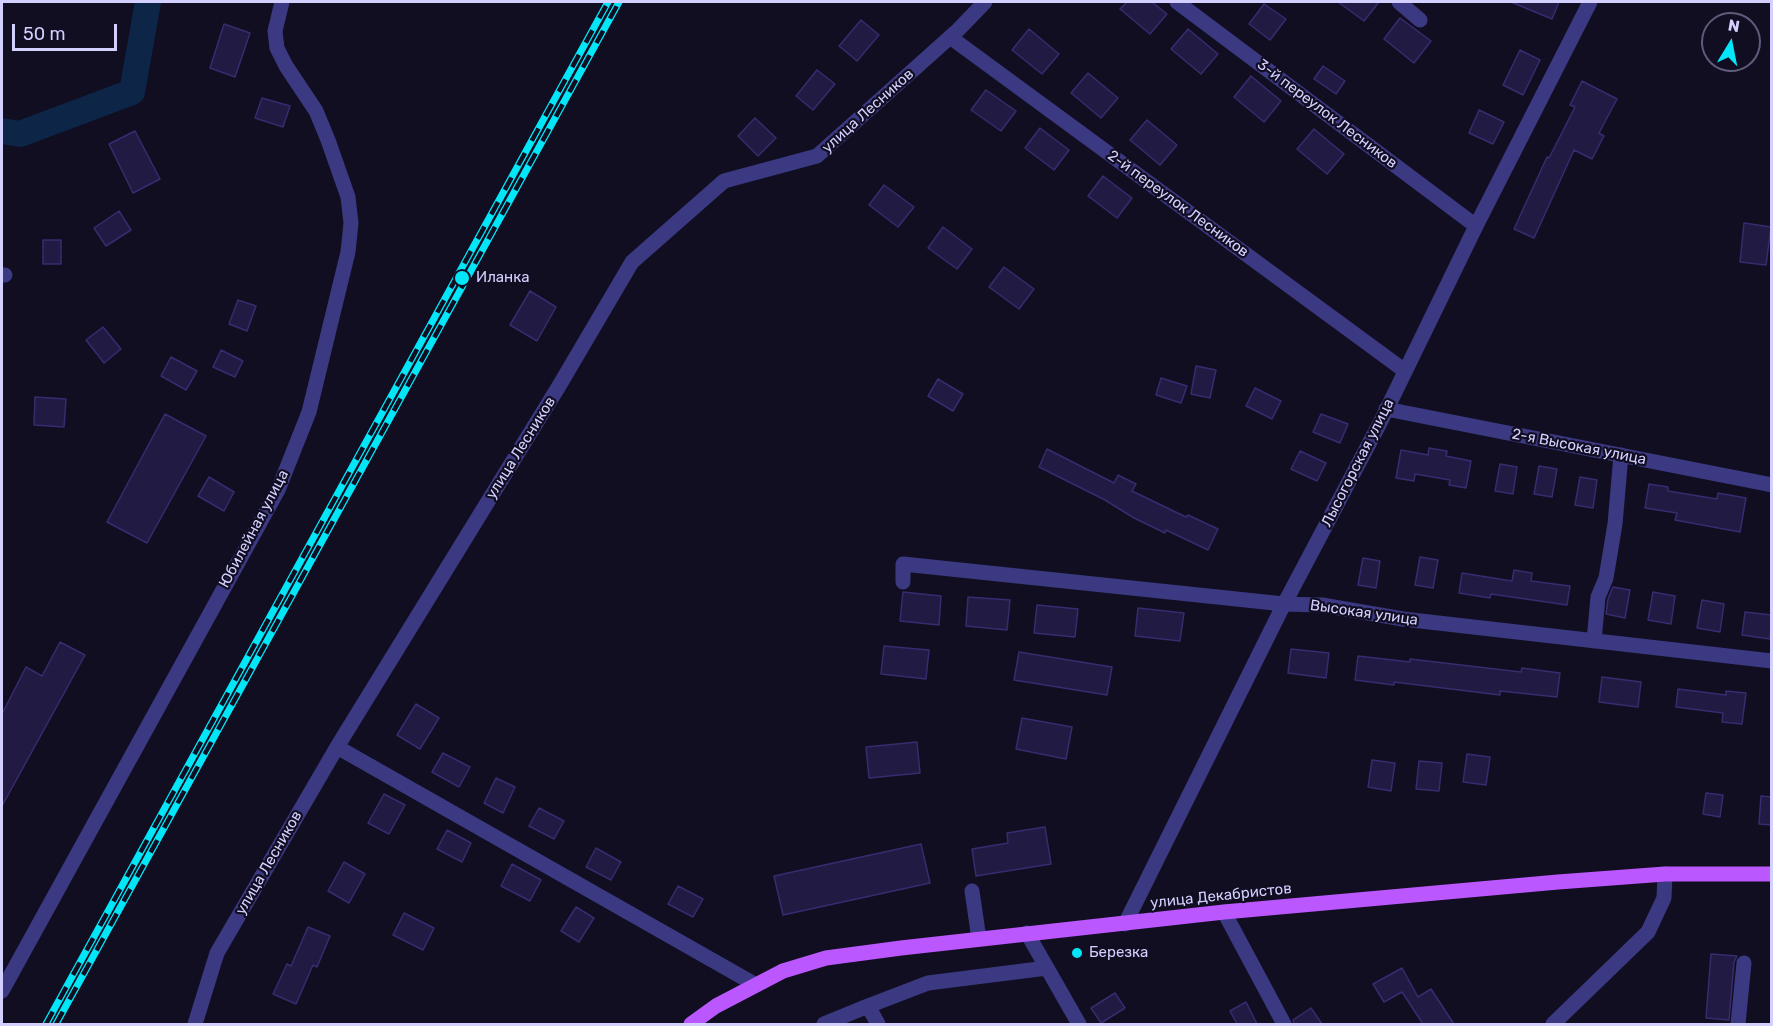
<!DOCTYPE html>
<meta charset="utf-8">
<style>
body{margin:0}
#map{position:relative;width:1773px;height:1026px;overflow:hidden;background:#110e22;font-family:Rubik,sans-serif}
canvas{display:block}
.frame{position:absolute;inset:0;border:3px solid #d3cfff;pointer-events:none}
.north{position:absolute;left:1701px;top:12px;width:60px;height:60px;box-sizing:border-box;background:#110e22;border:2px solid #5f5b7a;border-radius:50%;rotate:10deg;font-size:16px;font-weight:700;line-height:24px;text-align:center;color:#d3cfff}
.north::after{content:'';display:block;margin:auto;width:21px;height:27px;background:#02e6f8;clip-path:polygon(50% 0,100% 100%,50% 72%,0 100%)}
.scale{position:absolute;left:12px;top:24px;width:105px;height:27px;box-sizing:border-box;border:3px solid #d3cfff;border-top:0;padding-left:8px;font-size:18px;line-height:21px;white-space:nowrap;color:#d3cfff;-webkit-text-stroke:4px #110e22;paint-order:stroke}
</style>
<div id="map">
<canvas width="1773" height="1026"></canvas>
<div class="frame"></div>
<div class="north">N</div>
<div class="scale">50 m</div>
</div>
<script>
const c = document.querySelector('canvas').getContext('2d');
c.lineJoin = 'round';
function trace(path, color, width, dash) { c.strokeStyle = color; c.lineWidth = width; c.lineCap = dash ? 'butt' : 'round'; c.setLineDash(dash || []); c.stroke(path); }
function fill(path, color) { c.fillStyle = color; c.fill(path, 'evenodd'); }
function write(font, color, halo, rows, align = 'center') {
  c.font = font + ' Rubik,sans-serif'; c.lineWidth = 4.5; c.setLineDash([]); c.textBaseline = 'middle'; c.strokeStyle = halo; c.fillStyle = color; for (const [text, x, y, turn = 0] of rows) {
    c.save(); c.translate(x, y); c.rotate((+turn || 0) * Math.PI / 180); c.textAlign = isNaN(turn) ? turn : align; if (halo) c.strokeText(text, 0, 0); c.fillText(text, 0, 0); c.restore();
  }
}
trace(new Path2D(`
 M 2,131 L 20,134 L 132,92 L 148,2`), '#0d2547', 26);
const building = new Path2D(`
 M 1127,2 L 1152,2 L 1167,14 L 1150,34 L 1120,9 Z
 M 1338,2 L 1379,2 L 1364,21 Z
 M 1511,2 L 1559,2 L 1552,19 Z
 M 1264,4 L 1286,19 L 1270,40 L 1249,24 Z
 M 1400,18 L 1431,41 L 1414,63 L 1384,39 Z
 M 861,20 L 879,35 L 857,61 L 839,46 Z
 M 224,24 L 250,33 L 235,77 L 210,68 Z
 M 1029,29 L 1059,54 L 1042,74 L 1012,50 Z
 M 1188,29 L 1218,54 L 1201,74 L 1171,49 Z
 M 1520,50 L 1540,60 L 1523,95 L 1503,85 Z
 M 1323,66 L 1345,81 L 1336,94 L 1314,79 Z
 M 817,70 L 835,84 L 813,110 L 796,96 Z
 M 1088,73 L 1118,98 L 1101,118 L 1071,93 Z
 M 1251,76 L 1281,101 L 1264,122 L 1234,97 Z
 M 1582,81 L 1617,99 L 1599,133 L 1604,136 L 1592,159 L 1574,150 L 1534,238 L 1514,229 L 1547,157 L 1549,158 L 1575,107 L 1570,105 Z
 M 986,90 L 1016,111 L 1001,131 L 971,110 Z
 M 262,98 L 290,106 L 283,127 L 255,118 Z
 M 1479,110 L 1504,122 L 1493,144 L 1469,133 Z
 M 755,118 L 776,138 L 758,156 L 738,136 Z
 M 1147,120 L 1177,145 L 1160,165 L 1130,140 Z
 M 1040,128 L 1069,150 L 1054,170 L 1025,148 Z
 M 1314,129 L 1344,154 L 1327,174 L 1297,149 Z
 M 135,131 L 160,179 L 133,193 L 109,144 Z
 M 1103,176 L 1132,198 L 1117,218 L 1088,196 Z
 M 884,185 L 914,207 L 898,227 L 869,205 Z
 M 119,211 L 131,230 L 106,246 L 94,228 Z
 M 1744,223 L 1771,227 L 1766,265 L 1740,262 Z
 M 943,227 L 972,249 L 957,269 L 928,248 Z
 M 43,240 L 61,240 L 61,264 L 43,264 Z
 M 1004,267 L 1034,289 L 1019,309 L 989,287 Z
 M 530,291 L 556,307 L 537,341 L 510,325 Z
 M 238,300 L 256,306 L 247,331 L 229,324 Z
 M 103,327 L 121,349 L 104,363 L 86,340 Z
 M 221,350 L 243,361 L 235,377 L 213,367 Z
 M 171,357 L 197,371 L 186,390 L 161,376 Z
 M 1196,366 L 1216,370 L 1210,398 L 1191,394 Z
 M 1161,378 L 1187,386 L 1181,403 L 1156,395 Z
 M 938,379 L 963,394 L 953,411 L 928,396 Z
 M 1255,388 L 1281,401 L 1272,419 L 1246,406 Z
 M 35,397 L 66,399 L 64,427 L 34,425 Z
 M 165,414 L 206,436 L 147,543 L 107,522 Z
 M 1321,414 L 1348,424 L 1340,443 L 1313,432 Z
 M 1429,448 L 1447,451 L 1446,456 L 1471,461 L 1466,488 L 1449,485 L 1450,480 L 1415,474 L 1414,481 L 1396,478 L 1401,450 L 1428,455 Z
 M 1047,449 L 1114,483 L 1118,475 L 1136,484 L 1132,491 L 1186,517 L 1188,515 L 1218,529 L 1208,550 L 1166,530 L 1165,533 L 1134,518 L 1105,500 L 1039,467 Z
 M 1300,451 L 1326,463 L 1317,481 L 1291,469 Z
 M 1500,464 L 1517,467 L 1513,494 L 1495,491 Z
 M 1539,466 L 1557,469 L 1552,497 L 1534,494 Z
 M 209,477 L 234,492 L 224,511 L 198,496 Z
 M 1580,477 L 1597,480 L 1593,508 L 1575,505 Z
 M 1649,484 L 1668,487 L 1668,491 L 1717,499 L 1718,493 L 1746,498 L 1740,532 L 1675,520 L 1677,513 L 1645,508 Z
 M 1420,557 L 1438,560 L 1433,588 L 1415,585 Z
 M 1363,558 L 1380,561 L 1376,588 L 1358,585 Z
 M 1514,570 L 1532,573 L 1531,581 L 1570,586 L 1567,605 L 1491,594 L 1490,598 L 1459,593 L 1462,573 L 1512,581 Z
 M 1613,587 L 1630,590 L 1625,618 L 1606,614 L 1608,599 Z
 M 903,592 L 941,596 L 939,625 L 900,621 Z
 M 1653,592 L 1675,596 L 1671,624 L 1648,620 Z
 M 968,597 L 1010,600 L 1007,630 L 966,626 Z
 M 1702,600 L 1724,604 L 1720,632 L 1697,628 Z
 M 1037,605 L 1078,609 L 1075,637 L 1034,633 Z
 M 1138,608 L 1184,613 L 1180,641 L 1135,636 Z
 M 1745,612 L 1772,615 L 1770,639 L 1742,635 Z
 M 60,642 L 85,655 L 2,806 L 2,714 L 26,667 L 42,676 Z
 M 884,646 L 929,650 L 926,679 L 881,674 Z
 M 1291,649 L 1329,653 L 1326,678 L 1288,673 Z
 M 1019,652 L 1112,667 L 1107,695 L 1014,680 Z
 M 1358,656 L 1410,662 L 1410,659 L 1521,672 L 1522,668 L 1560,673 L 1557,697 L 1500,691 L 1500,695 L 1394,682 L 1394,685 L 1355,680 Z
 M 1602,677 L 1641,682 L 1638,707 L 1599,702 Z
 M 1678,689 L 1726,695 L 1726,691 L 1746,693 L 1742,724 L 1722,722 L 1723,713 L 1676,707 Z
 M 416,704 L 439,718 L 420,749 L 397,735 Z
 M 1022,718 L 1072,727 L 1066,759 L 1016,749 Z
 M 917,742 L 920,773 L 869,778 L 866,747 Z
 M 443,753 L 470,767 L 459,787 L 432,772 Z
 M 1467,754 L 1490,757 L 1486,785 L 1463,782 Z
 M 1372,760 L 1395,763 L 1391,791 L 1368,787 Z
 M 1419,761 L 1442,763 L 1439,791 L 1416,789 Z
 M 496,778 L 515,787 L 503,813 L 484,803 Z
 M 1706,793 L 1723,795 L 1720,817 L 1703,814 Z
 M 384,794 L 405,805 L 389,834 L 368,823 Z
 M 1761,796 L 1772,797 L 1772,825 L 1759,824 Z
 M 539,808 L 564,821 L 554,839 L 529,826 Z
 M 1045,827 L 1051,864 L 976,876 L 972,849 L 1008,843 L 1007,833 Z
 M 447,830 L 471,843 L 462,862 L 437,849 Z
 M 921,844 L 930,883 L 783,915 L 774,876 Z
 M 596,848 L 621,862 L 611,880 L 586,867 Z
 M 344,862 L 365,874 L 349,903 L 328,891 Z
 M 512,864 L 541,880 L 530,901 L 501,886 Z
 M 678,886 L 703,899 L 693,917 L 668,904 Z
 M 576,907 L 594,918 L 579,942 L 561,931 Z
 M 404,913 L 434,928 L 423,950 L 393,935 Z
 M 308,927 L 330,936 L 317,967 L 313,965 L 296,1004 L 273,994 L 287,964 L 291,966 Z
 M 1711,954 L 1737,956 L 1734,962 L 1729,1020 L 1706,1018 Z
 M 1402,968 L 1418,997 L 1431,989 L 1454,1024 L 1423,1024 L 1402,992 L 1384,1002 L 1373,984 Z
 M 1115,993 L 1125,1008 L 1101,1023 L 1091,1008 Z
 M 1246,1002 L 1257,1024 L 1237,1024 L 1230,1011 Z
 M 1311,1008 L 1322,1024 L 1294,1024 L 1293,1020 Z`);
fill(building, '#211a43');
trace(building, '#372c6f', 1.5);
trace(new Path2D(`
 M 1177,2 L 1476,226
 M 1399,2 L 1420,20
 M 950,37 L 1405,371
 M 2,275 L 5,275
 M 1386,409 L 1772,485
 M 903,582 L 903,564 L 1284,604 L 1322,605 L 1403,619 L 1772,661
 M 1594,641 L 1598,597 L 1606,578 L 1615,524 L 1621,455
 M 337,747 L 756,985
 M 972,891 L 979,939
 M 1224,912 L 1284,1024
 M 1125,924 L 1281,610 L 1381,421 L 1476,226 L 1590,2
 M 1027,933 L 1079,1024
 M 2,991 L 278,490 L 309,412 L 348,252 L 351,223 L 348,197 L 328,140 L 316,111 L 286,66 L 277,48 L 275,31 L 282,2
 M 195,1024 L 217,953 L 337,747 L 559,386 L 632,262 L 724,181 L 817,156 L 958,30 L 985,2
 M 824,1024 L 868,1006
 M 878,1024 L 868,1006 L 928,983 L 1047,968
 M 1553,1024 L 1648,932 L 1664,898 L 1665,874
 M 1738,1024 L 1744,963`), '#3a3981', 15);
trace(new Path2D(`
 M 691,1024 L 716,1006 L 783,971 L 826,958 L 901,948 L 1224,912 L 1558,882 L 1665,874 L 1772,874`), '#bb57fe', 15);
const rail = new Path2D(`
 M 46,1024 L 608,2
 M 56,1024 L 619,2`);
trace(rail, '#02e6f8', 7);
trace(rail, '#110e22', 4.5, [14]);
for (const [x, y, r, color] of [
 [462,278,8,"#02e6f8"],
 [1077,953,6,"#02e6f8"]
]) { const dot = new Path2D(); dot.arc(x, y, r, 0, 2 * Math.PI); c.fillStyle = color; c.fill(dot); trace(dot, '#110e22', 2); }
write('15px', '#d3cfff', '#110e22', [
 ["улица Лесников",868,111,-42],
 ["3-й переулок Лесников",1327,114,37],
 ["2-й переулок Лесников",1178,204,36],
 ["2-я Высокая улица",1579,447,11],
 ["улица Лесников",521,448,-58],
 ["Лысогорская улица",1358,463,-63],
 ["Юбилейная улица",254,529,-62],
 ["Высокая улица",1364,613,8],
 ["улица Лесников",269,863,-60],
 ["улица Декабристов",1221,896,-6]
]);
write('15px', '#d3cfff', '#110e22', [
 ["Иланка",476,278],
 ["Березка",1089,953]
], 'left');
</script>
